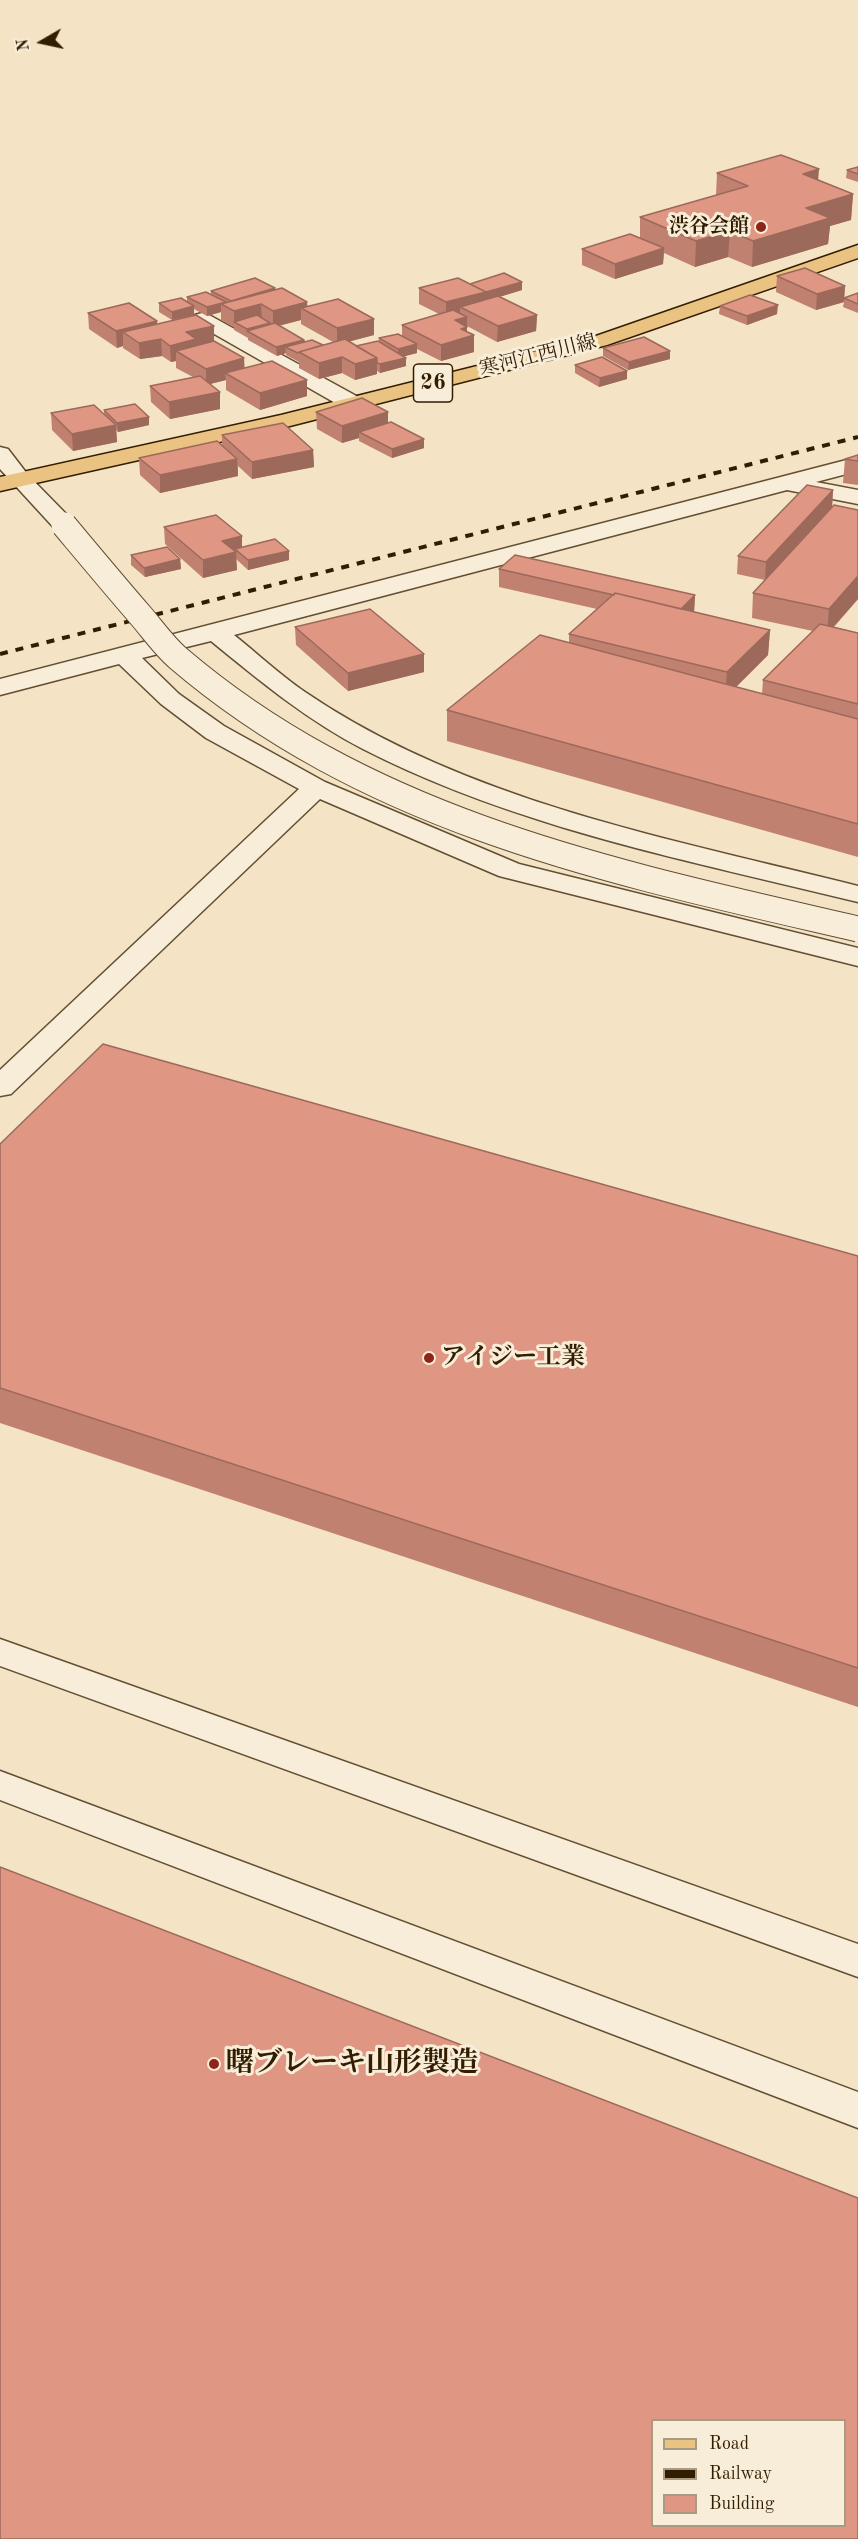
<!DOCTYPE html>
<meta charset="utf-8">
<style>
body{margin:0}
#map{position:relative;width:858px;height:2539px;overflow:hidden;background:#f4e3c5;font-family:"Old Standard TT",serif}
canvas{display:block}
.legend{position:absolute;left:651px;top:2419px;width:195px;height:108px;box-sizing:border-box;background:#f8edd9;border:2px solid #a99a82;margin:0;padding:8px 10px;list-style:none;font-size:18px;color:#321d00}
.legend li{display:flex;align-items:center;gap:12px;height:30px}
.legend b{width:30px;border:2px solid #a99a82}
.north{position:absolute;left:12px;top:12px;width:60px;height:60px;-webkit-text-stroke:4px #f8edd9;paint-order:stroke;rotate:261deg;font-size:16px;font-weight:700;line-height:24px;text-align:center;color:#321d00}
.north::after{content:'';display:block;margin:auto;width:21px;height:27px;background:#321d00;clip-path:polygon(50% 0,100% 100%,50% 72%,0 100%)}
</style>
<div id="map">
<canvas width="858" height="2539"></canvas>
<ul class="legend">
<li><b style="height:8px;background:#eac282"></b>Road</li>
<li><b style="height:8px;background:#321d00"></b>Railway</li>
<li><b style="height:16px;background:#df9682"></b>Building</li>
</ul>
<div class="north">N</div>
</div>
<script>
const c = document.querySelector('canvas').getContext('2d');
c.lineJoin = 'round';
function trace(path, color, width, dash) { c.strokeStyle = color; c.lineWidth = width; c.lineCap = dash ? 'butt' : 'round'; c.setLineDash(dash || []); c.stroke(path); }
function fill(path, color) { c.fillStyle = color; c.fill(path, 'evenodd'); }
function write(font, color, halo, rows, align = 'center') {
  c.font = font + ' "Old Standard TT","Noto Serif JP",serif'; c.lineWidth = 6; c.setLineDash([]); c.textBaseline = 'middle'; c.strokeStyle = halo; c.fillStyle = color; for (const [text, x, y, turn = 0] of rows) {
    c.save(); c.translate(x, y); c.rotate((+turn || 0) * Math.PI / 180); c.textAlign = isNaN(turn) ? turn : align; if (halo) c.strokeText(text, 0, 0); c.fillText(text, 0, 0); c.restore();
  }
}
const minor = new Path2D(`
 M 202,313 L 209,315 L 360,398 L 363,403 L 360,408 L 352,410 L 344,408 L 195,323 L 192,319 L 195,315 Z
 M 0,447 L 8,449 L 28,475 L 72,520 L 76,525 L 72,530 L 64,532 L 56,530 L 0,469 Z
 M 858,457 L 858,471 L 816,482 L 858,490 L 858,504 L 787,490 L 234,635 C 258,654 280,675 305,692 C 466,802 672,839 858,886 L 858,902 C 691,861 517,828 363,749 C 307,720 260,681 211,641 L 142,658 L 179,694 L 224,726 L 325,782 L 519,864 L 858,948 L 858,966 L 499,876 L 320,799 L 11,1094 L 0,1096 L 0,1070 L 299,789 L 206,738 L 161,704 L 119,664 L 0,695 L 0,679 Z
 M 0,1639 L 858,1944 L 858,1977 L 0,1666 Z
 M 0,1771 L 858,2092 L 858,2128 L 0,1800 Z`);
const major = new Path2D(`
 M 858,245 L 858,258 L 607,345 L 282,428 L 0,491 L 0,477 L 281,415 L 593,337 Z`);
trace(minor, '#624e31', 3);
trace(major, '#321d00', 3);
fill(minor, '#f8edd9');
fill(major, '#eac282');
trace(new Path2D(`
 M 0,654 L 858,437`), '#321d00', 4, [8, 8]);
const minorBridge = new Path2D(`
 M 64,525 C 90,556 115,586 141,616 C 153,630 164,646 178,658 C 372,824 616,873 858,929`);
trace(minorBridge, '#624e31', 27, []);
trace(minorBridge, '#f8edd9', 25);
fill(new Path2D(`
 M 858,167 L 858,182 L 846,178 L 847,170 Z
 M 717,173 L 818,180 L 853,194 L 851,220 L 830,226 L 828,244 L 752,267 L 728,257 L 695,267 L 664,253 L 663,264 L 615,279 L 582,265 L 582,249 L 640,238 L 640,217 L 716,195 Z
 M 777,276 L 845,286 L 844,298 L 858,293 L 858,313 L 843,307 L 844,302 L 816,310 L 776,292 Z
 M 522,282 L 522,290 L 499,297 L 537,315 L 536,331 L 497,342 L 467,326 L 467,332 L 474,352 L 441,361 L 417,349 L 417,353 L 404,356 L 406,366 L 380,373 L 377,371 L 377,374 L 355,380 L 342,373 L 319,379 L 299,368 L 299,362 L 286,355 L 286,353 L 277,356 L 248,340 L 248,338 L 234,330 L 234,327 L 221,320 L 221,312 L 207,316 L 194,309 L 194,315 L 172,320 L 159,312 L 159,303 L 187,302 L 187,297 L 211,294 L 211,291 L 275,288 L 275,290 L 307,302 L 307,307 L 374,335 L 349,341 L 356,346 L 379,341 L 379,338 L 402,336 L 402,325 L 439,314 L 419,304 L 419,288 L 470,284 ZM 301,320 L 301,324 L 333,342 L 323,345 L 305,341 L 304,340 L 279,326 Z
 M 720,306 L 777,314 L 747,325 L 719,314 Z
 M 88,313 L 157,321 L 157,324 L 214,326 L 214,341 L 244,358 L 244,368 L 307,380 L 307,396 L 260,410 L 226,390 L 226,380 L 210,384 L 220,392 L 220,409 L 170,419 L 151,402 L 150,386 L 193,377 L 176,368 L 176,361 L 171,362 L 162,356 L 140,359 L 123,348 L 123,346 L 117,348 L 89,329 Z
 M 603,348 L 670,351 L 670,359 L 628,370 L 603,356 Z
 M 575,365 L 627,371 L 627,379 L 599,387 L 575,373 Z
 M 104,410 L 149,417 L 149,425 L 118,432 L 116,430 L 117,442 L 73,451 L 52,430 L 51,413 L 104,415 Z
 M 316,412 L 388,412 L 388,423 L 424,448 L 392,458 L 359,441 L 359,438 L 342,443 L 317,429 Z
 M 222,435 L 313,450 L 314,467 L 252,479 L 238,466 L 238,476 L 160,493 L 140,475 L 139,458 L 222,446 Z
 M 858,455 L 858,485 L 843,483 L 845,459 Z
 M 833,490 L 832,507 L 765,580 L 737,574 L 738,556 Z
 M 858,510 L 858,599 L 834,627 L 858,633 L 858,857 L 447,741 L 447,710 L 569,643 L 569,634 L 597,609 L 499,587 L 499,569 L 695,595 L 694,612 L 770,630 L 768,655 L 736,687 L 762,694 L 763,680 L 813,631 L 752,618 L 753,593 Z
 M 164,527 L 242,536 L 242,547 L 289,551 L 289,560 L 248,570 L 236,559 L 237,570 L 203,578 L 165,544 Z
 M 131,555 L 180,559 L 181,569 L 145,577 L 131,565 Z
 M 295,627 L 424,654 L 424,672 L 348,691 L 296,645 Z
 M 0,1144 L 858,1256 L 858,1707 L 0,1423 Z`), '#c08170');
fill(new Path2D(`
 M 819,169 L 817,195 L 803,174 Z
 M 853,194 L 851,220 L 830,226 L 828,244 L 752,267 L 753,241 L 806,208 Z
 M 730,231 L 728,257 L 695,267 L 696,241 Z
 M 664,248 L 663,264 L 615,279 L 615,264 Z
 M 522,282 L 522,290 L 486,301 L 460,307 L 460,315 L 446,318 L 446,302 Z
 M 845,286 L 844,302 L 816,310 L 817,294 Z
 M 275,288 L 276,296 L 231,301 Z
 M 307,302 L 308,312 L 301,308 L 301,320 L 273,327 L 273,311 Z
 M 221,304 L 221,312 L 207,316 L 207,307 Z
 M 261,304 L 262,320 L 234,322 L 234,311 Z
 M 778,305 L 777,314 L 747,325 L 747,316 Z
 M 194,306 L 194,315 L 172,320 L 172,312 Z
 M 537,315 L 536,331 L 497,342 L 498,326 Z
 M 467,317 L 467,337 L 474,335 L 474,352 L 441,361 L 441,345 L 455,320 Z
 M 374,319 L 374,335 L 337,345 L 337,328 Z
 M 157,321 L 158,338 L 123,332 L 123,346 L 117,348 L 116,331 Z
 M 270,323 L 271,331 L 247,331 L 247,338 L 247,329 Z
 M 214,326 L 214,342 L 176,351 L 176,361 L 171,362 L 170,346 L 186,332 Z
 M 161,339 L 162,356 L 140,359 L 139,343 Z
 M 304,340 L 305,348 L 285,347 L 286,353 L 277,356 L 276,347 Z
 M 417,344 L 417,353 L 398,358 L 398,349 Z
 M 670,351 L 670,359 L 628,370 L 629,362 Z
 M 342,357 L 342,373 L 319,379 L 319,363 Z
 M 244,358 L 245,375 L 225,373 L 226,380 L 206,385 L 206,369 Z
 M 377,358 L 377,374 L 355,380 L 355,364 Z
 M 406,358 L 406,366 L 380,373 L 380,364 Z
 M 627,371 L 627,379 L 599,387 L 600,378 Z
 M 307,380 L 307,396 L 260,410 L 260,393 Z
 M 220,392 L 220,409 L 170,419 L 169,402 Z
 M 388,412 L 388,429 L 359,432 L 359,438 L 342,443 L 342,426 Z
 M 149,417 L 149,425 L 118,432 L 117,423 Z
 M 116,425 L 117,442 L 73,451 L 72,434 Z
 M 424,439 L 424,448 L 392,458 L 392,449 Z
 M 313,450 L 314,467 L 252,479 L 252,462 Z
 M 237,459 L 238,476 L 160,493 L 160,475 Z
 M 833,490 L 832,507 L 765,580 L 766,562 Z
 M 242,536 L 242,554 L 235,549 L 235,552 L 236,552 L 237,570 L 203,578 L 203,560 L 222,541 Z
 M 289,551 L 289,560 L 248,570 L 248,560 Z
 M 180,559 L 181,569 L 145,577 L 144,568 Z
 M 858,576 L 858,599 L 827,634 L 829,609 Z
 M 695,595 L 694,613 L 680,609 Z
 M 770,630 L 768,655 L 725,698 L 727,672 Z
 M 424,654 L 424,672 L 348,691 L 348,673 Z`), '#9c695b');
const building = new Path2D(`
 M 781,155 L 819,169 L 803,174 L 853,194 L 806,208 L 830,218 L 753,241 L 730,231 L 696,241 L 640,217 L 748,186 L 717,173 Z
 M 858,167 L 858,174 L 847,170 Z
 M 630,234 L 664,248 L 615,264 L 582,249 Z
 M 805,268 L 845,286 L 817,294 L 777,276 Z
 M 504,273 L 522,282 L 486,292 L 470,284 Z
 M 255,278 L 275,288 L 231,301 L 211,291 Z
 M 458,278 L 486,292 L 446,302 L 419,288 Z
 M 282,288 L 307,302 L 273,311 L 261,304 L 234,311 L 221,304 Z
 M 206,292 L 226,302 L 207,307 L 187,297 Z
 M 858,293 L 858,304 L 844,298 Z
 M 750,295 L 778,305 L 747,316 L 720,306 Z
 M 498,296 L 537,315 L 498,326 L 460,307 Z
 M 181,298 L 194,306 L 172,312 L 159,303 Z
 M 338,299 L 374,319 L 337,328 L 301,308 Z
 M 129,303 L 157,321 L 116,331 L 88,313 Z
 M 453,310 L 467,317 L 455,320 L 467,327 L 461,329 L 474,335 L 441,345 L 402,325 Z
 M 196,315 L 214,326 L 186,332 L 196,339 L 170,346 L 161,339 L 139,343 L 123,332 Z
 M 257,315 L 270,323 L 247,329 L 234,322 Z
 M 275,323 L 304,340 L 276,347 L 247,331 Z
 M 398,334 L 417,344 L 398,349 L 379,338 Z
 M 644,337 L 670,351 L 629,362 L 603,348 Z
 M 345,339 L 377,358 L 355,364 L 342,357 L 319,363 L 299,352 Z
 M 312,340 L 323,345 L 299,352 L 298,353 L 285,347 Z
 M 214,341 L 244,358 L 206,369 L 176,351 Z
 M 378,341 L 406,358 L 380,364 L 377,363 L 377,358 L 356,346 Z
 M 602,357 L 627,371 L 600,378 L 575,365 Z
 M 272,361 L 307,380 L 260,393 L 225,373 Z
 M 200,376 L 220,392 L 169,402 L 150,386 Z
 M 362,398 L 388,412 L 342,426 L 316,412 Z
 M 135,404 L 149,417 L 117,423 L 104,410 Z
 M 94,405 L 116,425 L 72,434 L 51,413 Z
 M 391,422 L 424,439 L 392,449 L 359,432 Z
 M 283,423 L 313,450 L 252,462 L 222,435 Z
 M 217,441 L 237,459 L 160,475 L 139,458 Z
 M 858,455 L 858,461 L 845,459 Z
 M 807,485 L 833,490 L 766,562 L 738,556 Z
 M 834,505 L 858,510 L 858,576 L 829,609 L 753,593 Z
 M 216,515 L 242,536 L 222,541 L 236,552 L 203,560 L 164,527 Z
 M 275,539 L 289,551 L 248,560 L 235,549 Z
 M 167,547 L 180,559 L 144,568 L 131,555 Z
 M 515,555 L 695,595 L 681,609 L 615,593 L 614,595 L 499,569 Z
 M 615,593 L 770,630 L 727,672 L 569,634 Z
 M 370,609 L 424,654 L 348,673 L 295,627 Z
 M 820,624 L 858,633 L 858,704 L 763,680 Z
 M 540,635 L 858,719 L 858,824 L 447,710 Z
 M 103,1044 L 858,1256 L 858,1668 L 0,1388 L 0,1144 Z
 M 0,1867 L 858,2198 L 858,2539 L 0,2539 ZM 652,2421 L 844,2421 L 844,2526 L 652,2526 Z`);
fill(building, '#df9682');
trace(building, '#9c695b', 1.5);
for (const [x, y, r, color] of [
 [761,227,6,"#8f2418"],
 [429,1358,6,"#8f2418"],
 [214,2064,6,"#8f2418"]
]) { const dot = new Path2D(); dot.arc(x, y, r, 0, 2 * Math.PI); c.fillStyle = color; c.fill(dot); trace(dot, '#f8edd9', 2); }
write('bold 20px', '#321d00', '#f8edd9', [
 ["渋谷会館",749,227]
], 'right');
write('20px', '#321d00', '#f8edd9', [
 ["寒河江西川線",538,356,-14]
]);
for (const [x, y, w] of [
 [433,383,39]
]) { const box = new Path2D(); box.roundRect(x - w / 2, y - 19, w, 38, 4.5); c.fillStyle = '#f8edd9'; c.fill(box); trace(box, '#321d00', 1.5); }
write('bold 22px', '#321d00', null, [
 ["26",433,383]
]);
write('bold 24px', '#321d00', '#f8edd9', [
 ["アイジー工業",441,1358]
], 'left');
write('bold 28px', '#321d00', '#f8edd9', [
 ["曙ブレーキ山形製造",226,2064]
], 'left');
</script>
